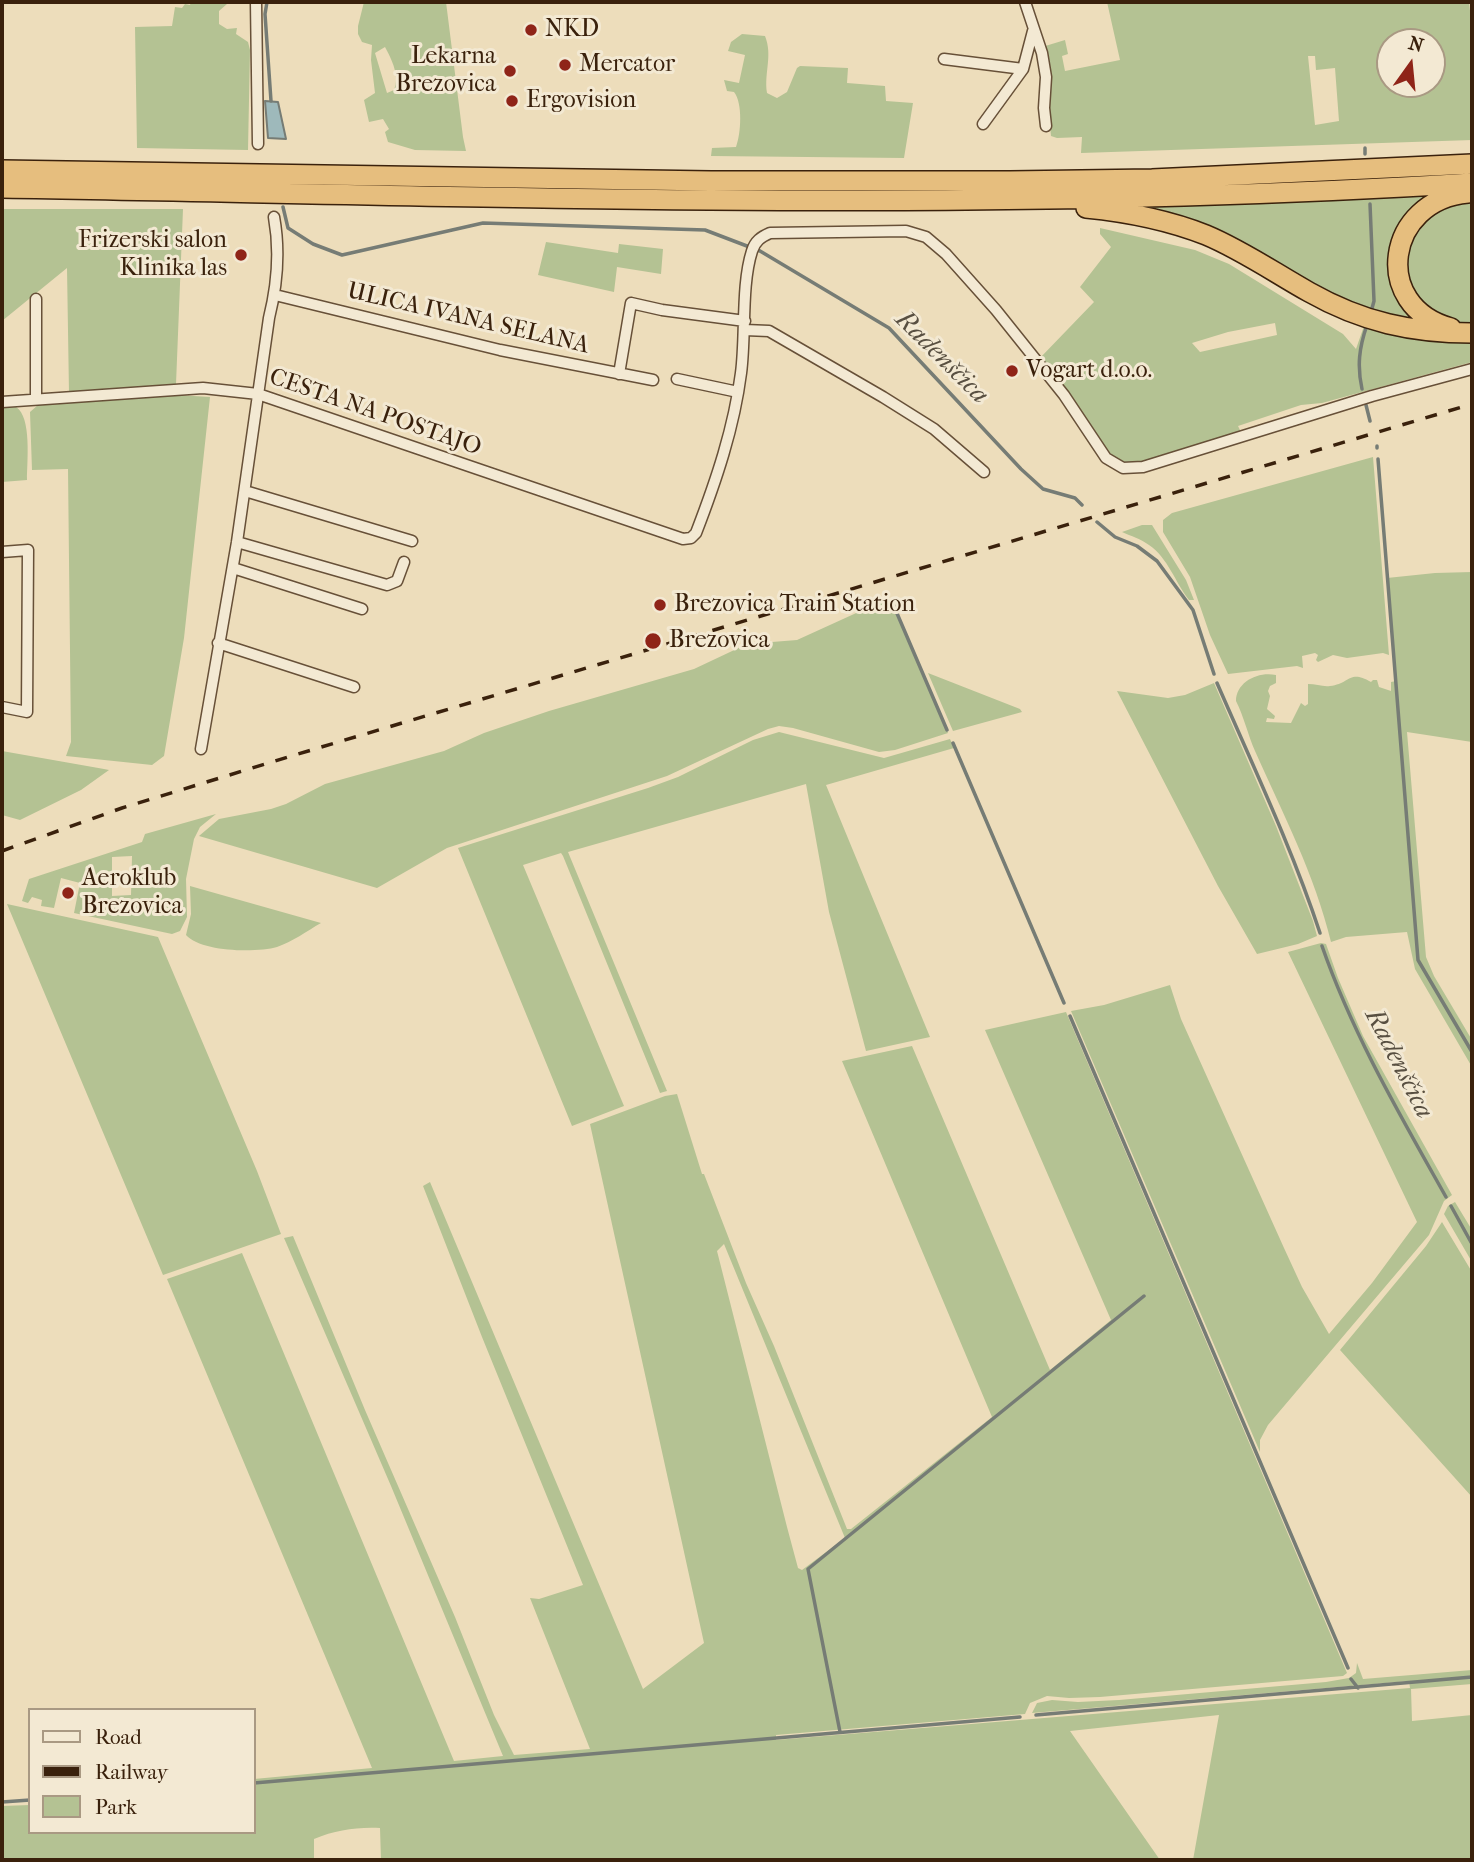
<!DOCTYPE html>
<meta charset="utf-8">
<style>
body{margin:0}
#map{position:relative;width:1474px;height:1862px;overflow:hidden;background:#edddbb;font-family:"IM FELL French Canon",serif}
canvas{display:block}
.frame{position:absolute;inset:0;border:4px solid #3a210c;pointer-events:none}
.legend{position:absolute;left:28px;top:1708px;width:228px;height:126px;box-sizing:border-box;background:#f3e9d3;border:2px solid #a99983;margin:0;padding:9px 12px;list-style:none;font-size:21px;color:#3a210c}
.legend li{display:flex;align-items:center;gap:14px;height:35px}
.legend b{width:35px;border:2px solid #a99983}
.north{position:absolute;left:1376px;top:28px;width:70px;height:70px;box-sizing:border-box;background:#f3e9d3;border:2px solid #a99983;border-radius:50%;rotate:15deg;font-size:19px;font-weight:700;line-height:28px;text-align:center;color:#3a210c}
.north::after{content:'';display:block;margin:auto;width:24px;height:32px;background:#8f2418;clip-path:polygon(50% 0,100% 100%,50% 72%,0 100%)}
</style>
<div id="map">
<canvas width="1474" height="1862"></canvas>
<div class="frame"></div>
<ul class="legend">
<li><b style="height:9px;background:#f3e9d3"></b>Road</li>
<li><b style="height:9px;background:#3a210c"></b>Railway</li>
<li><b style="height:19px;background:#b4c293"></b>Park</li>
</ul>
<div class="north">N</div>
</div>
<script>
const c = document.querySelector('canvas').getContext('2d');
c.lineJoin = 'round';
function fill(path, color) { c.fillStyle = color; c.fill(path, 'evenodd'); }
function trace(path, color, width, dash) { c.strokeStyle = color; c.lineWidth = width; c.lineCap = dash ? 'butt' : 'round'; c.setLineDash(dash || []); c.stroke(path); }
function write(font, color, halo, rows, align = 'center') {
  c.font = font + ' "IM FELL French Canon",serif'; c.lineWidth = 6; c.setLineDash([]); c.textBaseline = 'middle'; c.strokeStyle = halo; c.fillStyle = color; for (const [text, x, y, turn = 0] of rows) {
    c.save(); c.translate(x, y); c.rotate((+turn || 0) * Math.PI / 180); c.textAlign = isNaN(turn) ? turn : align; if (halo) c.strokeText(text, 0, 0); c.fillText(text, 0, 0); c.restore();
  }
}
fill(new Path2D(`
 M 191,2 L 227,4 L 219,11 L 219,24 L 227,29 L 237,28 L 236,34 L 248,42 L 250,50 L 248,150 L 137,148 L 135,27 L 172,26 L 175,7 L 182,8 L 185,4 L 190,5 Z
 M 364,2 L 446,2 L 463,137 L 466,151 L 415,150 L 388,142 L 385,132 L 389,129 L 383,119 L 369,122 L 364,100 L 375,93 L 371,60 L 372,45 L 362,42 L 358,34 L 358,26 ZM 385,47 C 392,60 400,76 394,90 L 387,93 L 375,53 Z
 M 1107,2 L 1403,2 L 1403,4 L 1414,2 L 1469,2 L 1472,28 L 1472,140 L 1081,153 L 1082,137 L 1057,138 L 1051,136 L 1042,47 L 1065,40 L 1068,54 L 1062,56 L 1065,71 L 1120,60 ZM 1390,42 L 1432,42 L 1432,84 L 1390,84 ZM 1308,56 L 1315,56 L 1316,70 L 1335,68 L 1339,121 L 1315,125 Z
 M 742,34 L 765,36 C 773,56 764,72 767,93 L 777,98 L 787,92 L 797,68 L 800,66 L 848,68 L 847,83 L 885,86 L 886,101 L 913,103 L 904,158 L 711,156 L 712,148 L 736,147 C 741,134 743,103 734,92 L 727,91 L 724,80 L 739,83 L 745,55 L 728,51 L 731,42 Z
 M 1422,196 L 1423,200 L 1394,251 L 1423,324 L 1354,305 L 1147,209 L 1146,206 Z
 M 1472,199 L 1472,324 L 1442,319 L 1411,294 L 1405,253 L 1412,233 L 1442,206 Z
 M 2,209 L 183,209 L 176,384 L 69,393 L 67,268 L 2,321 Z
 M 1100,228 L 1195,250 L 1229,264 L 1343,334 L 1356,349 L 1364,326 L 1472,340 L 1472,362 L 1322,403 L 1301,405 L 1238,426 L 1241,432 C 1210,442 1162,463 1130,463 C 1121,463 1113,459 1106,453 L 1040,358 L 1094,302 L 1080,287 L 1111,247 L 1100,234 ZM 1275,323 L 1277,335 L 1200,352 L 1192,343 L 1228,332 Z
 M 546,242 L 618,253 L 619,244 L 663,249 L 661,274 L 617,267 L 614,292 L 538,275 Z
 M 177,395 L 210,397 L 184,638 L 164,756 L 152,765 L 66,756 L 71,742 L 68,469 L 32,470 L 30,412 L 38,405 Z
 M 16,407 C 32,417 27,462 27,480 L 2,482 L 2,408 Z
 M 1373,457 L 1389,655 L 1383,653 L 1347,658 L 1333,655 L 1318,662 L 1316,660 L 1318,655 L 1315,653 L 1302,656 L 1303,668 L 1297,666 L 1228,674 L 1210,635 L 1190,577 L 1163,532 L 1163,520 L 1172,513 Z
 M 1142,525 L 1152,525 L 1186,580 L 1194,600 L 1189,600 C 1175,582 1168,558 1149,545 C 1141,539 1131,536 1122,532 Z
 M 1472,572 L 1472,742 L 1407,732 L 1426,957 L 1434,976 L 1472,1040 L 1472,1067 L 1415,969 L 1407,932 L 1346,937 L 1331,942 C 1315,875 1283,814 1255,751 C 1248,735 1244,717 1236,701 C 1236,682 1258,671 1276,675 L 1276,683 L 1270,686 L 1268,691 L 1270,696 L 1267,709 L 1275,716 L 1274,719 L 1267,718 L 1266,722 L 1291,723 L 1301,703 L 1305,706 L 1308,704 L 1308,684 C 1316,684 1323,687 1330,686 C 1350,684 1349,669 1371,682 L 1373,680 L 1377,680 L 1379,687 L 1391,691 L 1391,682 L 1396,681 L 1387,578 L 1435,573 Z
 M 905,597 L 892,604 L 948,733 L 895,750 L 879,752 L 793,728 L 779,726 L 768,729 L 667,776 L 447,848 L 377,888 L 199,836 L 219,819 L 271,809 L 286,804 L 325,784 L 444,751 L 484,733 L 549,711 L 694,669 L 747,644 L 797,640 L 876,604 Z
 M 928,673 L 1020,709 L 1022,712 L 953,731 Z
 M 1214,683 L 1276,826 L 1313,921 L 1317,936 L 1298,944 L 1257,954 L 1218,886 L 1117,691 L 1168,698 L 1185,695 Z
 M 779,732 L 884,758 L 950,739 L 954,748 L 826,785 L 930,1037 L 866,1051 L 829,912 L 806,784 L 568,852 L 667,1091 L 660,1093 L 563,856 L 561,853 L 523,865 L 624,1106 L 572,1126 L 458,848 L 648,788 L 678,777 L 753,740 Z
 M 2,751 L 104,769 L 109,770 L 81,790 L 20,820 L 2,815 Z
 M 216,814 L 200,827 L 194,839 L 186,879 L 187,917 L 180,931 L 172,934 L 74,913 L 80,883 L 61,878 L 54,908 L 41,906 L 42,900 L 32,897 L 28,903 L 22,901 L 29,879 L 142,842 L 145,834 ZM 132,856 L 131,895 L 112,896 L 112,857 Z
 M 190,886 L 321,923 C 307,931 292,942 277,947 C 256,953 201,952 186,935 L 191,914 Z
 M 7,904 L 158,937 L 257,1171 L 281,1234 L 163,1275 Z
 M 1321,943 L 1326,944 L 1338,978 L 1363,1036 L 1452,1195 L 1444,1201 L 1429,1235 L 1268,1425 L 1260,1440 L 1260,1452 L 1071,1011 L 1104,1005 L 1170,985 L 1181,1019 L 1284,1248 L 1302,1287 L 1329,1334 L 1372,1283 L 1417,1222 L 1288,952 Z
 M 1066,1012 L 1347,1673 L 1343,1676 L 1331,1677 L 1100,1697 L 1069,1698 L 1047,1696 L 1030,1703 L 1025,1714 L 776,1735 L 776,1740 L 1410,1688 L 1409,1681 L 1032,1713 L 1037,1703 L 1052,1700 L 1078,1702 L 1119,1700 L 1326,1682 L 1349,1678 L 1356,1673 L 1357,1663 L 1363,1679 L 1472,1670 L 1472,1684 L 1411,1689 L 1412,1721 L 1472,1715 L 1472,1860 L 1193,1860 L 1219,1715 L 1070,1731 L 1160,1860 L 381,1860 L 380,1828 C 356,1827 336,1830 314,1839 L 314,1860 L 2,1860 L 2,1806 L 30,1805 L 30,1832 L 254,1832 L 254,1779 L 372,1768 L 167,1279 L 242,1253 L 454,1761 L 503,1756 L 391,1486 L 284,1238 L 293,1236 L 365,1410 L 455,1617 L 494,1715 L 514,1755 L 590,1749 L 530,1598 L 539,1599 L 583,1585 L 482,1337 L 423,1186 L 430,1182 L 643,1689 L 704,1643 L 590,1124 L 665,1096 L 677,1094 L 702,1174 L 704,1174 L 746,1283 L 774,1346 L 847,1529 L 851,1529 L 992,1417 L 842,1061 L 912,1046 L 1050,1370 L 1111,1320 L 985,1030 ZM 724,1244 L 845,1538 L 802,1570 L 798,1568 L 787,1527 L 717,1251 Z
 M 1455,1202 L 1472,1230 L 1472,1262 L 1444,1214 L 1448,1206 Z
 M 1442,1222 L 1472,1272 L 1472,1497 L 1340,1350 L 1426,1246 Z`), '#b4c293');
const water = new Path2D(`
 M 265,101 L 278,102 L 286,139 L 268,138 Z`);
fill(water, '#9eb9bb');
trace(water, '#767c75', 2);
trace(new Path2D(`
 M 267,2 L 265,14 L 271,101
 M 1365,148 L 1365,154
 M 1370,204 L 1374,301 L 1371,312
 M 283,207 L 288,228 L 313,244 L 342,255 L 483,223 L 705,230 L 760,251 L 889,328 L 1021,469 L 1043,489 L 1075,498 L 1082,505
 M 1362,389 C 1357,366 1359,348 1367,325
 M 1366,405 L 1370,421
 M 1377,446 L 1377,448
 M 1378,459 L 1418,960 L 1472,1052
 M 1097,522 L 1115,537 L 1137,546 L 1157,561 L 1193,610 L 1214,674
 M 893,604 L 947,730
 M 1217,683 C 1253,766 1292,848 1320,933
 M 953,743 L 1064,1003
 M 1322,946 C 1353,1035 1400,1115 1446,1197
 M 1070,1016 L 1348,1668
 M 1451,1206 L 1472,1244
 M 1351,1679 L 1358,1688
 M 1036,1715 L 1472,1677
 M 840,1732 L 808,1569 L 1144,1296
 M 254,1783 L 1020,1717
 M 2,1802 L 30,1800`), '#767c75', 3.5);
const street = new Path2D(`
 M 256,2 L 258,144
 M 1025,2 L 1042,53 L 1046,77 L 1044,108 L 1046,126
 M 944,59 L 1023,69
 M 983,124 L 1023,69 L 1033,31
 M 275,295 L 500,350 L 653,380
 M 745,330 L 769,331 L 883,397 L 934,429 L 984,472
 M 619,374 L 631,303 L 662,310 L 745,321
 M 677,379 L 738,392
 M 36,399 L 36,299
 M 2,402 L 203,388 L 258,394 L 683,539 L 691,538 L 696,533 C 716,481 734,428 741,373 C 746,336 741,285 752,251 C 755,241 761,237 770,233 L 906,231 L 926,237 L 946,254 L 996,310 L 1064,395 L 1106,458 L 1123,468 L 1143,467 L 1372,396 L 1472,369
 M 245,491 L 412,541
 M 237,542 L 387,585 L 397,581 L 404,562
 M 2,552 L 28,550 L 27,712 L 2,707
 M 233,568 L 362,609
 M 218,643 L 354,687
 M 201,749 L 237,542 L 269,318 C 277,286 280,250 274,217`);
const highway = new Path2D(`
 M 2,170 L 711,181 L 1010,181 L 1152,179 L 1472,164
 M 2,188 C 492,196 983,214 1472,183
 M 1086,208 C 1127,212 1168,220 1206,235 C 1242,250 1275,273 1309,292 C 1362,322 1412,333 1472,333
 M 1451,328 C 1370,306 1386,200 1468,193`);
trace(street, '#675038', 13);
trace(highway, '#3a210c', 22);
trace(street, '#f3e9d3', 10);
trace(highway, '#e6be7e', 19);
trace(new Path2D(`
 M 2,851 L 122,808 L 288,757 L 1472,404`), '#3a210c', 3.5, [12, 12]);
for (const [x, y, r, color] of [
 [531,30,7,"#8f2418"],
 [565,65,7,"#8f2418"],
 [510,71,7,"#8f2418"],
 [512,101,7,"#8f2418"],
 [241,255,7,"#8f2418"],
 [1012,371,7,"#8f2418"],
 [660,605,7,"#8f2418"],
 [653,641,9,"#8f2418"],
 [68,893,7,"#8f2418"]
]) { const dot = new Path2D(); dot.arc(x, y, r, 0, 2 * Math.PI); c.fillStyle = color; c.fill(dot); trace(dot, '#f3e9d3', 2.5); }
write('24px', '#3a210c', '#f3e9d3', [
 ["NKD",545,30],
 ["Lekarna",496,57,"right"],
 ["Brezovica",496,85,"right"],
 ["Mercator",579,65],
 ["Ergovision",526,101],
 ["Frizerski salon",227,241,"right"],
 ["Klinika las",227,269,"right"],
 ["Vogart d.o.o.",1026,371],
 ["Brezovica Train Station",674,605],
 ["Brezovica",669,641],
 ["Aeroklub",82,879],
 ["Brezovica",82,907]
], 'left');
write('24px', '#3a210c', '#f3e9d3', [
 ["ULICA IVANA SELANA",468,319,13],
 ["CESTA NA POSTAJO",375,413,19]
]);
write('italic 26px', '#584f41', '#f3e9d3', [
 ["Radenščica",941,358,45],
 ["Radenščica",1398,1064,63]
]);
</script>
